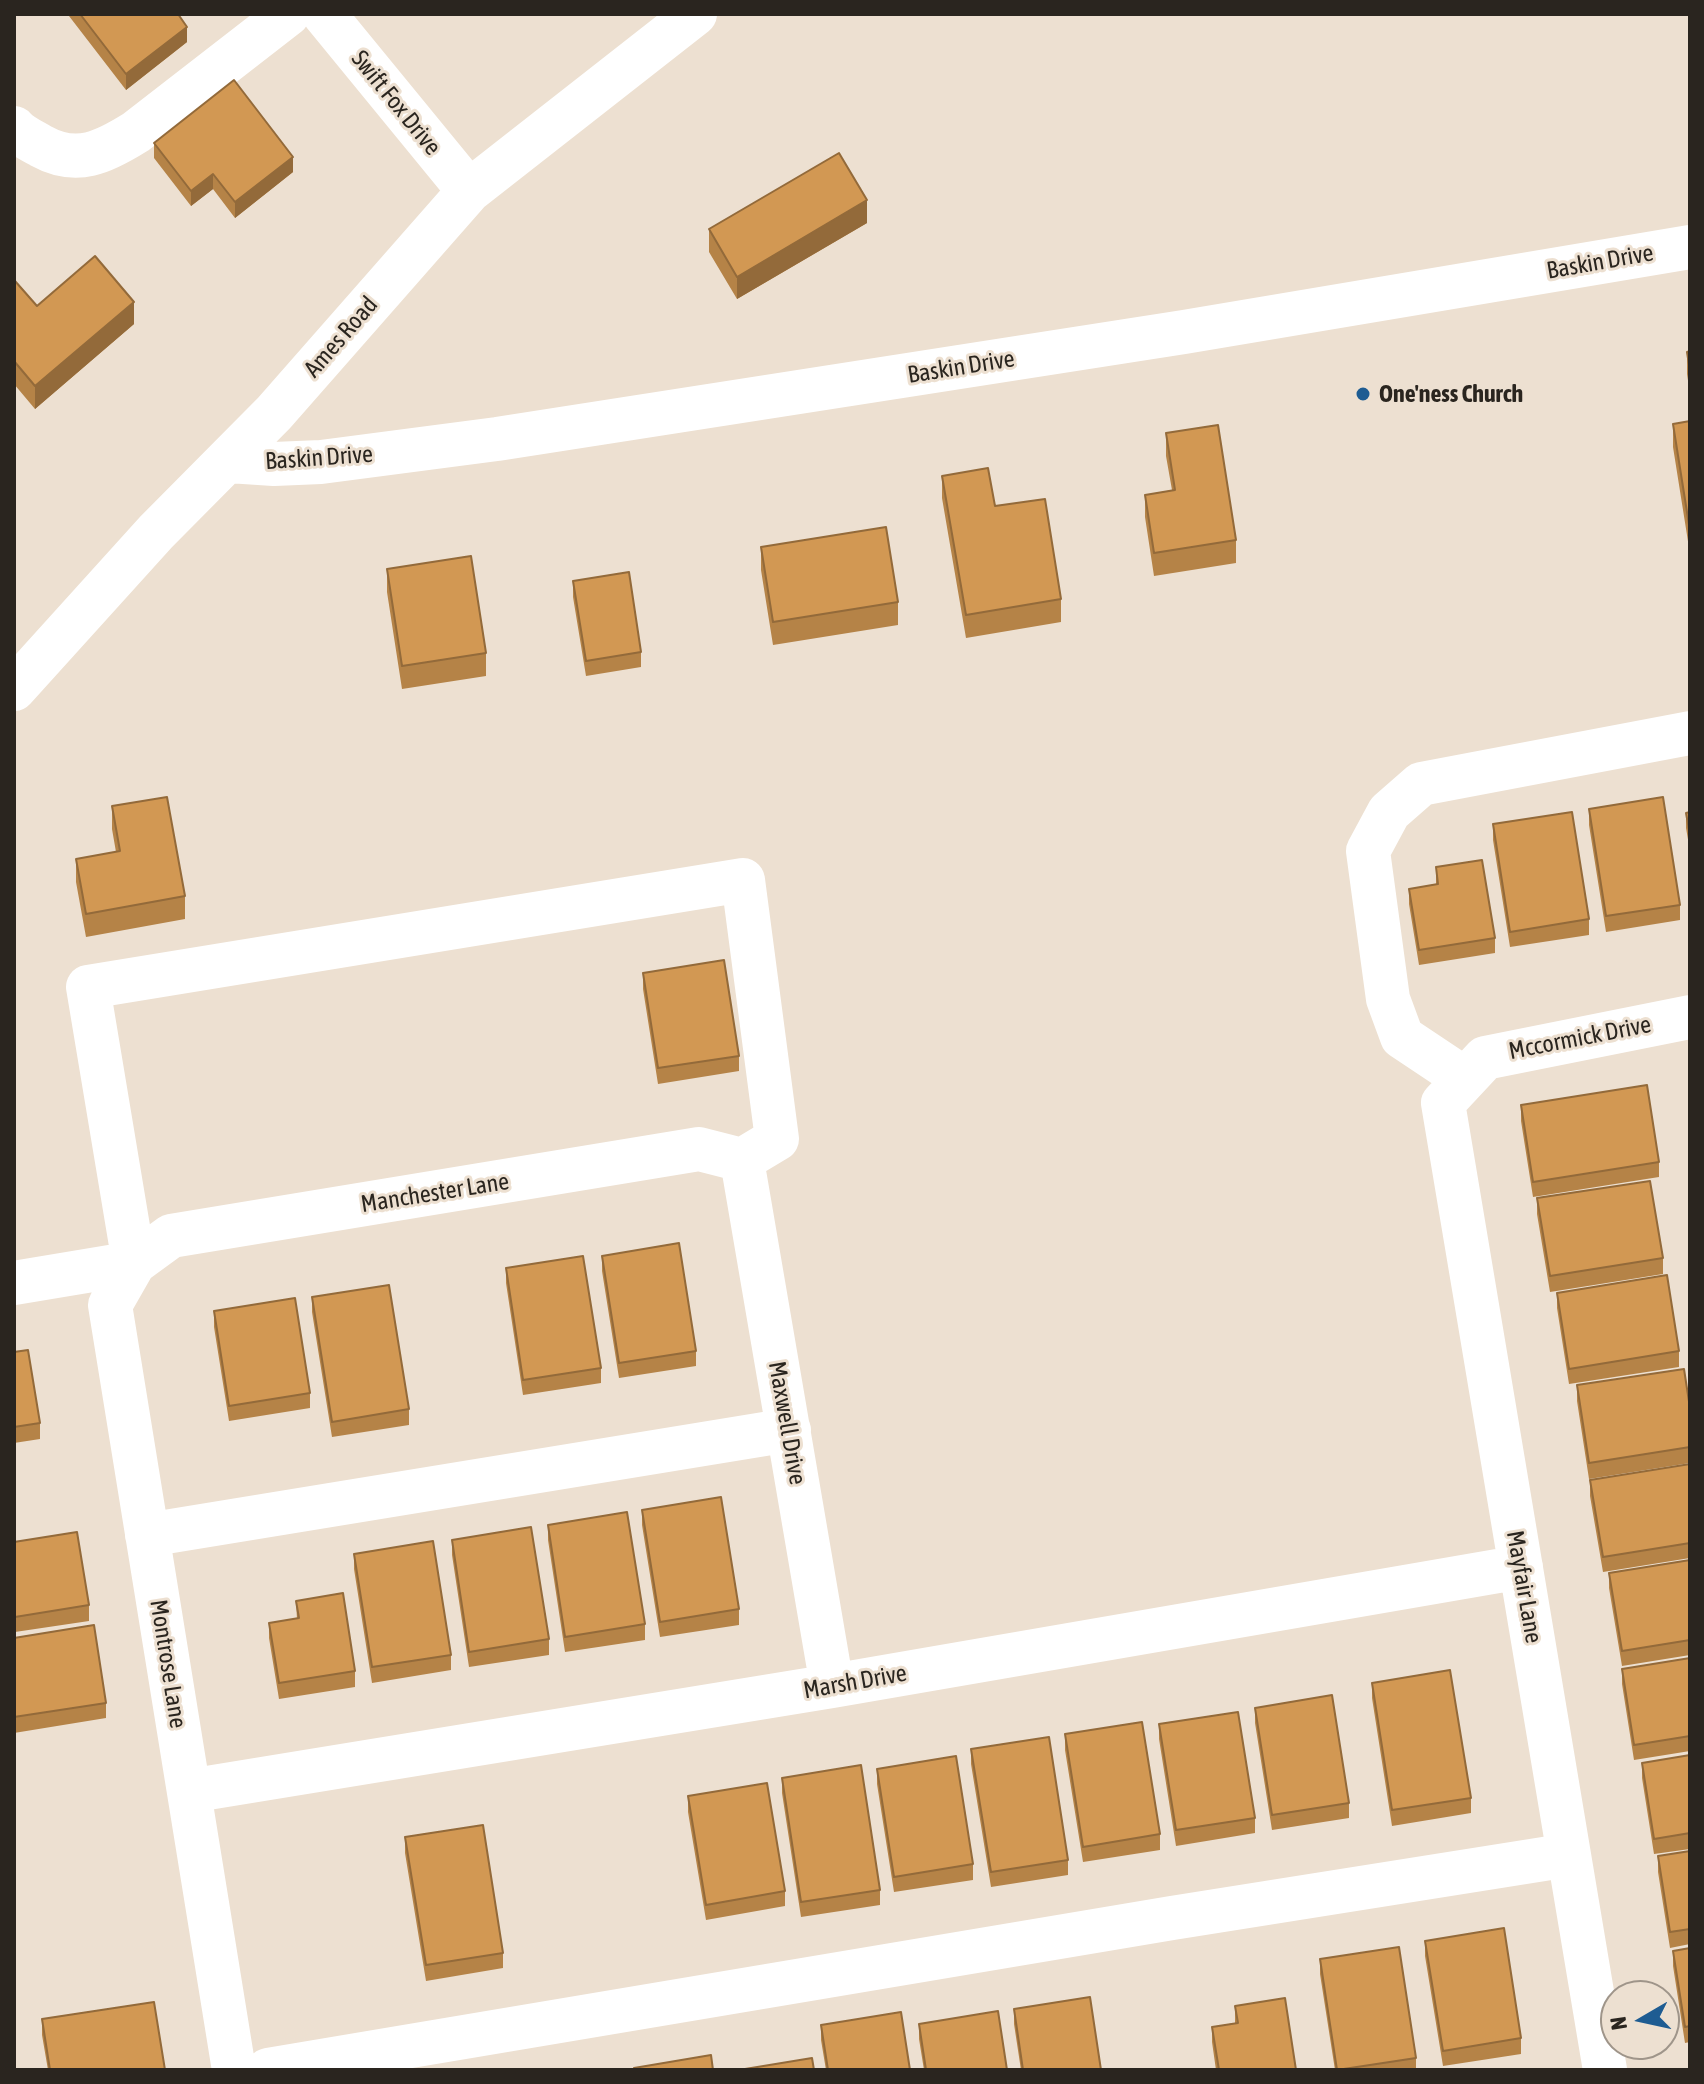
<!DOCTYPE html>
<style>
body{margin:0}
#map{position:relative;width:1704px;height:2084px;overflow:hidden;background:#ede0d1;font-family:"Asap Condensed",sans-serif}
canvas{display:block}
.frame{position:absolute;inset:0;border:16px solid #2a251f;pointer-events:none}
.north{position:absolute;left:1600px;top:1980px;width:80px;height:80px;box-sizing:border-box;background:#ede0d1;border:2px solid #9f958a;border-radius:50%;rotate:261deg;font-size:22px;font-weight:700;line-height:32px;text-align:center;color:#2a251f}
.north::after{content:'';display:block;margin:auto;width:28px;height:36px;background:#1e5c92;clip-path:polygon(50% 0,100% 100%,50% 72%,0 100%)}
</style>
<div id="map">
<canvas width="1704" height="2084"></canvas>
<div class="frame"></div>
<div class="north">N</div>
</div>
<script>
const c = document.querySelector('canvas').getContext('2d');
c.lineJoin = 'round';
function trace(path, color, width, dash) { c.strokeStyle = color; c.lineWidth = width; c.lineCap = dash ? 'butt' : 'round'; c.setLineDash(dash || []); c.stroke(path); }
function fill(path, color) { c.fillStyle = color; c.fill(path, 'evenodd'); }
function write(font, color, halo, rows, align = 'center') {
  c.font = font + ' "Asap Condensed",sans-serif'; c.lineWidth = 6; c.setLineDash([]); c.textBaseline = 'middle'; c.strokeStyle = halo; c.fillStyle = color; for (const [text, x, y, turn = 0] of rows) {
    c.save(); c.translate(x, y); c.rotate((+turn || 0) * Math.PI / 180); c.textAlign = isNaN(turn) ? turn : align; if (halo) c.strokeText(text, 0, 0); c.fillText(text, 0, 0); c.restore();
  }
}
trace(new Path2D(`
 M 324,14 L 469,191
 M 14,128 C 21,136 31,140 41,146 C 77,166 104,152 136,132 L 288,14
 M 229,461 L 274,464 L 321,462 L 497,439 L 1184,332 L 1690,247
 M 14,689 L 156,532 L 274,413 L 469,191 L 695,14
 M 1465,1079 L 1402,1037 L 1388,999 L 1368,851 L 1389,812 L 1421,784 L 1690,733
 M 742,1160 L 832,1686
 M 134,1263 L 88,987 L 743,880 L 777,1139 L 742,1160
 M 14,1283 L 134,1263
 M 147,1535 L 789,1430
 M 189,1791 L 832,1686 L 1521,1567
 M 234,2070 L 110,1305 L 134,1263 L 171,1236 L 699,1149 L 742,1160
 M 268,2070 L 1172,1918 L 1569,1855
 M 1605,2070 L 1443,1103 L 1485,1058 L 1690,1017`), '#fff', 44);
fill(new Path2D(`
 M 69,14 L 178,14 L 187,42 L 126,90 L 69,16 Z
 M 154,143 L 293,172 L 235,218 L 213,189 L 191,206 L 154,158 Z
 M 867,223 L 737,299 L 709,252 L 709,229 Z
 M 14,282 L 37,306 L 134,324 L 35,409 L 14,384 Z
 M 1690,351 L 1690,394 L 1687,374 L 1687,352 Z
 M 1690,421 L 1690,554 L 1673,447 L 1673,424 Z
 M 1166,433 L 1236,540 L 1236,563 L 1154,576 L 1145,517 L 1145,495 L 1172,490 L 1166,456 Z
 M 942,476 L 995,506 L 1061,599 L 1061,622 L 966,638 L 942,498 Z
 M 761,547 L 898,602 L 898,625 L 773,645 L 761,570 Z
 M 387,569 L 486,653 L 486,676 L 402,689 L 387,592 Z
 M 573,581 L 641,652 L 641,667 L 586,676 L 573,597 Z
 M 112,806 L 185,896 L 185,919 L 86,937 L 76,882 L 76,859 L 116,852 L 112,829 Z
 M 1589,809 L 1680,905 L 1680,920 L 1606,932 L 1589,825 Z
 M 1690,812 L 1690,851 L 1686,828 L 1686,813 Z
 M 1493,824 L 1589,919 L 1589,935 L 1510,947 L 1493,840 Z
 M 1436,867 L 1495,938 L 1495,953 L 1419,965 L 1409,904 L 1409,889 L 1436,884 Z
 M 643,973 L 739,1056 L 739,1071 L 658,1084 L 643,989 Z
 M 1521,1105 L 1659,1162 L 1659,1177 L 1533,1197 L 1521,1121 Z
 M 1537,1198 L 1663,1258 L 1663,1274 L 1550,1292 L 1537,1214 Z
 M 602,1256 L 696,1351 L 696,1366 L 619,1378 L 602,1271 Z
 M 506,1268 L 601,1368 L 601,1383 L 523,1395 L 506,1283 Z
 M 1557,1293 L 1679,1351 L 1679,1367 L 1569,1384 L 1557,1308 Z
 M 312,1297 L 409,1409 L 409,1425 L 332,1437 L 312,1312 Z
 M 214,1311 L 310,1393 L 310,1408 L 229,1421 L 214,1327 Z
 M 14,1352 L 40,1423 L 40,1439 L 14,1443 Z
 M 1577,1385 L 1690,1408 L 1690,1463 L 1589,1479 L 1577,1401 Z
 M 1690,1464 L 1690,1558 L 1603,1572 L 1590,1496 L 1590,1480 Z
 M 642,1510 L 739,1609 L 739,1625 L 660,1637 L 642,1525 Z
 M 548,1525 L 645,1624 L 645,1640 L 565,1652 L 548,1540 Z
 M 452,1540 L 549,1639 L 549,1655 L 469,1667 L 452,1555 Z
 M 14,1542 L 89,1605 L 89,1621 L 15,1632 Z
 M 354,1554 L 451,1655 L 451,1670 L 372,1683 L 354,1569 Z
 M 1690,1560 L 1690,1655 L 1622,1666 L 1609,1588 L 1609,1573 Z
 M 296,1601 L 355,1671 L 355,1687 L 279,1699 L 269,1638 L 269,1623 L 297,1619 Z
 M 14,1638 L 106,1703 L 106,1718 L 14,1733 Z
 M 1690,1658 L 1690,1751 L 1634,1760 L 1622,1684 L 1622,1669 Z
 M 1372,1683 L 1471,1798 L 1471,1813 L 1392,1826 L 1372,1698 Z
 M 1255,1708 L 1349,1803 L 1349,1818 L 1272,1830 L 1255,1723 Z
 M 1159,1724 L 1255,1818 L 1255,1833 L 1176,1846 L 1159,1739 Z
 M 1065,1734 L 1160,1834 L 1160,1850 L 1083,1862 L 1065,1750 Z
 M 971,1749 L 1068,1860 L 1068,1875 L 991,1887 L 971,1764 Z
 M 1690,1755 L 1690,1849 L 1654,1854 L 1642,1778 L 1642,1763 Z
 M 877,1769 L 973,1864 L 973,1880 L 894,1892 L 877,1784 Z
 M 782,1778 L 880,1890 L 880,1905 L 801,1917 L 782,1793 Z
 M 688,1796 L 785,1891 L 785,1906 L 706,1920 L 688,1812 Z
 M 405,1837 L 503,1953 L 503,1968 L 426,1981 L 405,1853 Z
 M 1690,1851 L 1690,1944 L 1670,1948 L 1658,1872 L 1658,1856 Z
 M 1425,1941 L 1521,2038 L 1521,2054 L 1443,2066 L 1425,1956 Z
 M 1690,1948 L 1690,2042 L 1685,2043 L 1673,1966 L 1673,1951 Z
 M 1320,1959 L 1416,2058 L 1416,2070 L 1335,2070 L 1320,1974 Z
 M 1235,2006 L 1296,2070 L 1216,2070 L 1212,2042 L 1212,2027 L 1235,2023 Z
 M 1014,2009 L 1101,2070 L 1021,2070 L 1014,2024 Z
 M 42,2019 L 165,2070 L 48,2070 L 42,2035 Z
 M 919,2024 L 1007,2070 L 924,2070 L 919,2039 Z
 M 821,2025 L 910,2070 L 826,2070 L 821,2040 Z`), '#b58347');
fill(new Path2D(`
 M 187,27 L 187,42 L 126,90 L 126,74 Z
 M 293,157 L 293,172 L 235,218 L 235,202 Z
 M 213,174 L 213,189 L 191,206 L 191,191 Z
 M 867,200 L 867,223 L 737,299 L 737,277 Z
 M 134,302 L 134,324 L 35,409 L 35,386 Z`), '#936a3a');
const building = new Path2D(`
 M 80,14 L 178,14 L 187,27 L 126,74 Z
 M 234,80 L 293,157 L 235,202 L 213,174 L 191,191 L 154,143 Z
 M 839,153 L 867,200 L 737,277 L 709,229 Z
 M 95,256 L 134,302 L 35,386 L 14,361 L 14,282 L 15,281 L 37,306 Z
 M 1690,351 L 1690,371 L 1687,352 Z
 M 1690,421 L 1690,531 L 1673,424 Z
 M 1218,425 L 1236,540 L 1154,553 L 1145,495 L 1175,490 L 1166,433 Z
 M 988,468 L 995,506 L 1045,499 L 1061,599 L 966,615 L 942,476 Z
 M 886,527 L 898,602 L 773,622 L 761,547 Z
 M 471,556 L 486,653 L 402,666 L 387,569 Z
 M 629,572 L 641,652 L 586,661 L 573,581 Z
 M 167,797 L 185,896 L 86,914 L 76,859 L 120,851 L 112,806 Z
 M 1663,797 L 1680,905 L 1606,916 L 1589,809 Z
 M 1572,812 L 1589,919 L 1510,932 L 1493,824 Z
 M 1690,812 L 1690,835 L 1686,813 Z
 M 1482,860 L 1495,938 L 1419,950 L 1409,889 L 1438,884 L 1436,867 Z
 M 724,960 L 739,1056 L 658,1068 L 643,973 Z
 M 1647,1085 L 1659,1162 L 1533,1182 L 1521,1105 Z
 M 1650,1181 L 1663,1258 L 1550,1276 L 1537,1198 Z
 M 679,1243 L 696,1351 L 619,1363 L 602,1256 Z
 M 583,1256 L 601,1368 L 523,1380 L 506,1268 Z
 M 1667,1275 L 1679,1351 L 1569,1369 L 1557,1293 Z
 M 389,1285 L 409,1409 L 332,1422 L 312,1297 Z
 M 295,1298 L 310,1393 L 229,1406 L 214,1311 Z
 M 28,1350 L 40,1423 L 14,1427 L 14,1352 Z
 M 1684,1369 L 1690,1408 L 1690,1447 L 1589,1463 L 1577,1385 Z
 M 1690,1464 L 1690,1543 L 1603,1557 L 1590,1480 Z
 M 721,1497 L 739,1609 L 660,1622 L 642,1510 Z
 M 627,1512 L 645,1624 L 565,1637 L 548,1525 Z
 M 531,1527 L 549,1639 L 469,1652 L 452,1540 Z
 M 77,1532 L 89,1605 L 15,1617 L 14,1542 Z
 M 433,1541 L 451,1655 L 372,1667 L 354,1554 Z
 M 1690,1560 L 1690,1640 L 1622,1651 L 1609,1573 Z
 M 343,1593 L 355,1671 L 279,1683 L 269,1623 L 299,1618 L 296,1601 Z
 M 94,1625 L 106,1703 L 14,1717 L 14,1638 Z
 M 1690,1658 L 1690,1736 L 1634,1745 L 1622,1669 Z
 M 1450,1670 L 1471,1798 L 1392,1810 L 1372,1683 Z
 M 1332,1695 L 1349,1803 L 1272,1815 L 1255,1708 Z
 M 1238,1712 L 1255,1818 L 1176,1830 L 1159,1724 Z
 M 1142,1722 L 1160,1834 L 1083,1847 L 1065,1734 Z
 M 1049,1737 L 1068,1860 L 991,1872 L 971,1749 Z
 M 1690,1755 L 1690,1833 L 1654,1839 L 1642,1763 Z
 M 956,1756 L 973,1864 L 894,1877 L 877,1769 Z
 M 861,1765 L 880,1890 L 801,1902 L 782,1778 Z
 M 767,1783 L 785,1891 L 706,1905 L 688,1796 Z
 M 483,1825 L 503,1953 L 426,1965 L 405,1837 Z
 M 1690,1851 L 1690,1929 L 1670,1932 L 1658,1856 Z
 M 1504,1928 L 1521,2038 L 1443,2051 L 1425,1941 Z
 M 1399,1947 L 1416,2058 L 1337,2070 L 1320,1959 Z
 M 1690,1948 L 1690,2026 L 1685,2027 L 1673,1951 Z
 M 1090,1997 L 1101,2070 L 1023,2070 L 1014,2009 Z
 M 1285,1998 L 1296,2070 L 1219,2070 L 1212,2027 L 1238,2023 L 1235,2006 Z
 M 154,2002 L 165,2070 L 50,2070 L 42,2019 Z
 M 998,2011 L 1007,2070 L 926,2070 L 919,2024 Z
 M 901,2012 L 910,2070 L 828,2070 L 821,2025 Z
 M 711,2055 L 713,2070 L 634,2070 L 634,2068 Z
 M 812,2058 L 814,2070 L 739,2070 Z`);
fill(building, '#d29853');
trace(building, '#936a3a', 2);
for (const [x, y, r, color] of [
 [1363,394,8,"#1e5c92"]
]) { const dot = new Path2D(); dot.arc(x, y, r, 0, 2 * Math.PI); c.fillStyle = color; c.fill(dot); trace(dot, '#ede0d1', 3); }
write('24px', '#2a251f', '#ede0d1', [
 ["Swift Fox Drive",396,103,51],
 ["Baskin Drive",1600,262,-10],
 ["Ames Road",341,337,-49],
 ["Baskin Drive",961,367,-9],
 ["Baskin Drive",319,458,-4],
 ["Mccormick Drive",1580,1038,-11],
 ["Manchester Lane",435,1193,-9],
 ["Maxwell Drive",787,1423,80],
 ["Mayfair Lane",1524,1587,80],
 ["Montrose Lane",168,1664,81],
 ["Marsh Drive",855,1682,-10]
]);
write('bold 24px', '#2a251f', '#ede0d1', [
 ["One'ness Church",1379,394]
], 'left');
</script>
